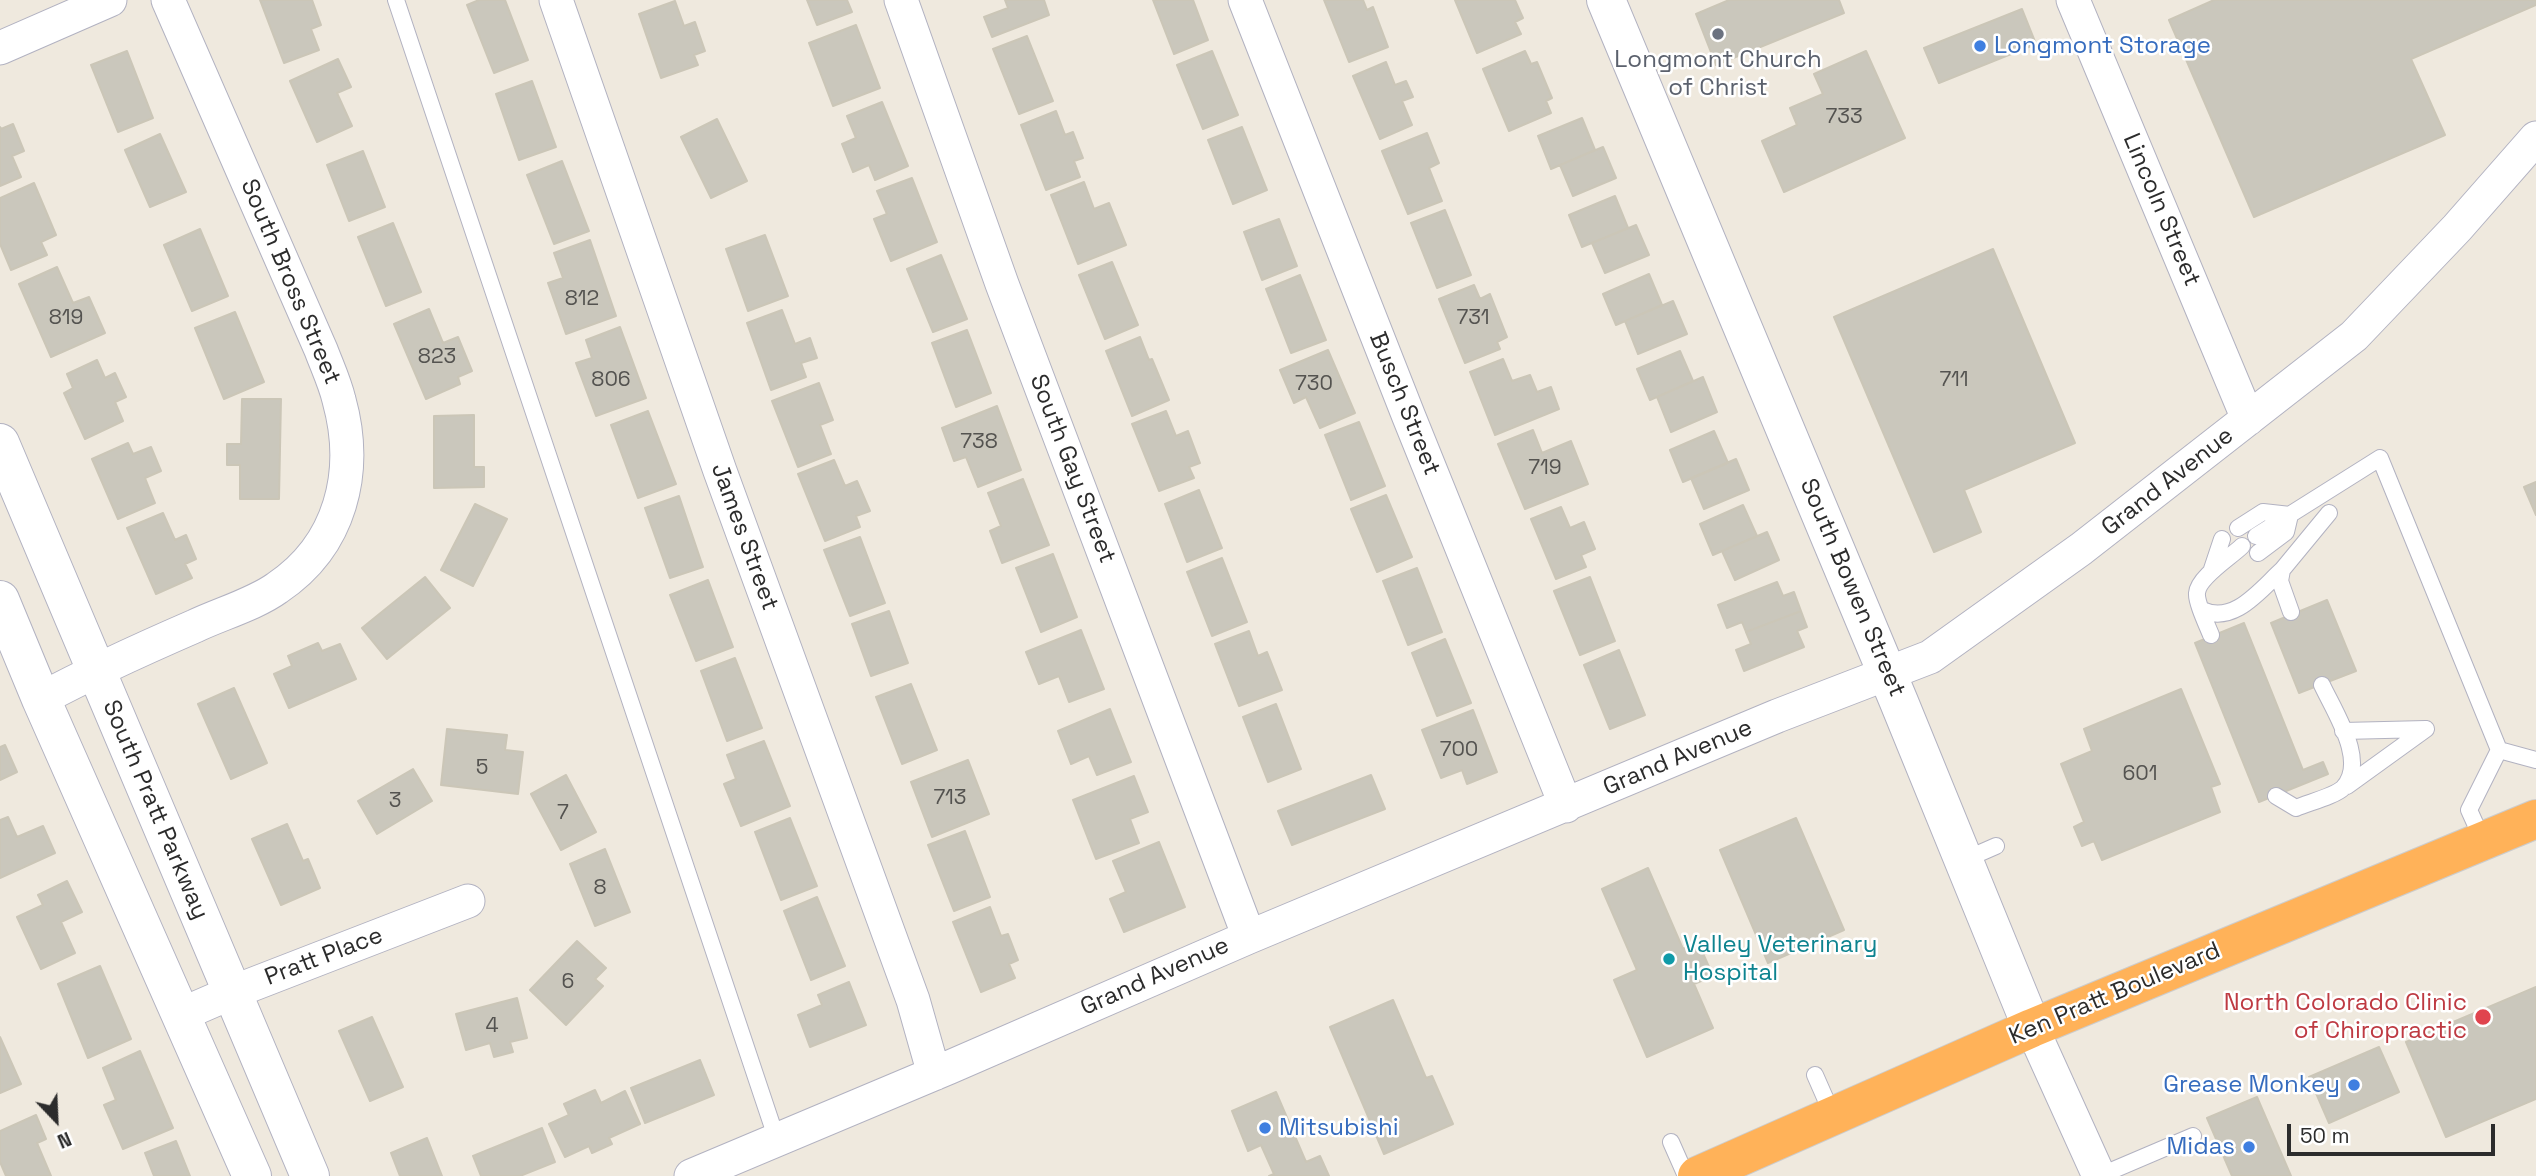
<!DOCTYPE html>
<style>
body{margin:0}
#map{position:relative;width:2536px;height:1176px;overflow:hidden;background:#efe9de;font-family:"Space Grotesk",sans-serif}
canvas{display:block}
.north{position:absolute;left:21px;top:1085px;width:70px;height:70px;-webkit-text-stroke:5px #fff;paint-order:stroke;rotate:157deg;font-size:19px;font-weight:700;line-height:28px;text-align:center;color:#2c2c2c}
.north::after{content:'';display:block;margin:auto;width:24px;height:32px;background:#2c2c2c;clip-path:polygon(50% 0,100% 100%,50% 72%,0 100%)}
.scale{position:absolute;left:2287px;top:1124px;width:208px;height:32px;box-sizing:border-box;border:4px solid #2c2c2c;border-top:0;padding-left:9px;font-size:21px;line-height:24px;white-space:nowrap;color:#2c2c2c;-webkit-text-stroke:5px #fff;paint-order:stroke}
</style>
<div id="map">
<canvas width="2536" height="1176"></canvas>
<div class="north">N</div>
<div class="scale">50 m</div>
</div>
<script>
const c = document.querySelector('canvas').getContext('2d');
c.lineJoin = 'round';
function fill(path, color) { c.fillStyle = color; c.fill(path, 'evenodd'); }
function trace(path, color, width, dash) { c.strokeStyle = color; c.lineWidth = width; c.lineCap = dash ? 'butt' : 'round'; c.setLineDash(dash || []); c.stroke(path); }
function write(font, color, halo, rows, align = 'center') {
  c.font = font + ' "Space Grotesk",sans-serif'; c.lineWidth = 5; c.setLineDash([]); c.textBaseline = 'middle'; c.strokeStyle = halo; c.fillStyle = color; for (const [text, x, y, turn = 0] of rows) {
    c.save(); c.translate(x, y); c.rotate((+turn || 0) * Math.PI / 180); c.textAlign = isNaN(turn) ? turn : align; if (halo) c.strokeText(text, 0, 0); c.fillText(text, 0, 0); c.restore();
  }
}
const building = new Path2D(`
 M 260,0 L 312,0 L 321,25 L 311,29 L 319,50 L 284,63 Z
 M 479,0 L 505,0 L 528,60 L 494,73 L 467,5 Z
 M 807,0 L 847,0 L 852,12 L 817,25 Z
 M 1005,0 L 1044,0 L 1049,15 L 992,37 L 984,17 L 1008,8 Z
 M 1153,0 L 1193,0 L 1208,40 L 1174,54 Z
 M 1324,0 L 1363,0 L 1367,10 L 1373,7 L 1388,47 L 1349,62 Z
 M 1455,0 L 1515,0 L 1523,18 L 1515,22 L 1521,34 L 1477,53 Z
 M 1729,0 L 1839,0 L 1844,13 L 1716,65 L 1696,14 Z
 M 2214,0 L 2536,0 L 2536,5 L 2411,59 L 2445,135 L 2254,217 L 2169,20 Z
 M 675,1 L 684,26 L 695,22 L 705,51 L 694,55 L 698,65 L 661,78 L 639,14 Z
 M 2022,9 L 2036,44 L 1939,83 L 1924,48 Z
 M 856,25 L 880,88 L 833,106 L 809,43 Z
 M 1027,36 L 1053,101 L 1019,114 L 993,49 Z
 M 127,51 L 153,118 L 118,132 L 91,65 Z
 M 1212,51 L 1238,115 L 1203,129 L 1177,65 Z
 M 1525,51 L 1531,64 L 1537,62 L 1552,98 L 1546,101 L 1551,113 L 1509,131 L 1483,69 Z
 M 1866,51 L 1905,138 L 1784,192 L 1762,141 L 1797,125 L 1790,108 L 1823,94 L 1814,74 Z
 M 338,59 L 351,87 L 337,93 L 352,126 L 317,142 L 290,81 Z
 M 1386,62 L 1395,85 L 1406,81 L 1413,97 L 1402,101 L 1412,125 L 1380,139 L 1353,76 Z
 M 532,81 L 556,147 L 519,160 L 496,94 Z
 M 882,102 L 908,166 L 875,180 L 869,165 L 853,172 L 842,144 L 856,138 L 847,116 Z
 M 1056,111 L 1065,135 L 1073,132 L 1083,158 L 1074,161 L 1080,177 L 1046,190 L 1021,125 Z
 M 1582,118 L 1595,150 L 1551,169 L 1538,136 Z
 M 717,119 L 747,181 L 711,198 L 681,137 Z
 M 13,124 L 24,151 L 12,156 L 21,177 L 0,186 L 0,127 L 1,129 Z
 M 1242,127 L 1267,190 L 1233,204 L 1208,140 Z
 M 1427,133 L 1439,163 L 1429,168 L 1442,201 L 1408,214 L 1382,151 Z
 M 160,134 L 186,192 L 150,207 L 125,150 Z
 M 1603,147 L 1616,178 L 1573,196 L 1560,165 Z
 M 363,151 L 385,207 L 349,221 L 327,165 Z
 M 562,161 L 589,231 L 554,244 L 527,175 Z
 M 912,178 L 937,242 L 891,261 L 874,219 L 887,214 L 877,191 Z
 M 1084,182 L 1094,209 L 1109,203 L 1126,245 L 1078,264 L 1051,195 Z
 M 34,183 L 56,235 L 41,242 L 47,255 L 11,270 L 0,244 L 0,198 Z
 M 1615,196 L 1628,228 L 1582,247 L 1569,215 Z
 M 1445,210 L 1471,275 L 1437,288 L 1411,223 Z
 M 1279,219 L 1297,266 L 1262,280 L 1244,232 Z
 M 393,223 L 421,292 L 386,306 L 358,237 Z
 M 1636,225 L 1649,255 L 1605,273 L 1592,243 Z
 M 200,229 L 228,296 L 192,311 L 164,245 Z
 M 765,235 L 788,296 L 748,311 L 726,249 Z
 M 590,240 L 616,316 L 566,334 L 548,283 L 563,278 L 554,253 Z
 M 1993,249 L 2075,443 L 1964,490 L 1981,532 L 1934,552 L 1834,317 Z
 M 941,255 L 967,319 L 933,332 L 907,269 Z
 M 1112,262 L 1138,325 L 1105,339 L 1079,275 Z
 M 57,267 L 73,303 L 89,297 L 105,333 L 51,357 L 19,284 Z
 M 1649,274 L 1662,305 L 1616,325 L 1603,294 Z
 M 1300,275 L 1326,340 L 1291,353 L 1266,289 Z
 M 1474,285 L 1480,299 L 1490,294 L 1507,337 L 1497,342 L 1500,349 L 1465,363 L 1439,299 Z
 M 1673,301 L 1687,334 L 1638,354 L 1625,321 Z
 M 429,309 L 443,343 L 458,337 L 472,371 L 458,377 L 460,384 L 426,399 L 394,324 Z
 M 782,310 L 795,344 L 810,338 L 817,358 L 801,363 L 806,377 L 771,390 L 747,323 Z
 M 235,312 L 264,382 L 224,399 L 195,328 Z
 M 620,327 L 646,398 L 596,416 L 576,363 L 592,358 L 586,340 Z
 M 967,330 L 991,393 L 956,407 L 932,343 Z
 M 1140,337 L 1149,360 L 1152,359 L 1169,400 L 1132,416 L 1106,351 Z
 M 1328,350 L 1355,413 L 1320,428 L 1306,397 L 1294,403 L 1280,370 Z
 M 1680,351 L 1693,381 L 1650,400 L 1637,369 Z
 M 1503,359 L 1512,381 L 1530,375 L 1537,392 L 1551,387 L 1559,409 L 1495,435 L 1470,372 Z
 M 97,360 L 105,378 L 115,373 L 126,397 L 115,402 L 123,421 L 85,439 L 64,393 L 73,388 L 67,374 Z
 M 1703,377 L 1717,412 L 1671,432 L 1657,397 Z
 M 819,383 L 833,420 L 820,425 L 831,454 L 798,467 L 772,401 Z
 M 242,399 L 281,399 L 279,499 L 240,499 L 240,465 L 227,465 L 227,444 L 241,444 Z
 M 997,406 L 1021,470 L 978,487 L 966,457 L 954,461 L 942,428 Z
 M 648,411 L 676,484 L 638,498 L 611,425 Z
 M 1166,411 L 1176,436 L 1188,431 L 1200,463 L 1189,467 L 1194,478 L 1159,491 L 1132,424 Z
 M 474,415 L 474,467 L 484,467 L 484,487 L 434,488 L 434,416 Z
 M 1359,422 L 1385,486 L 1351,500 L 1325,435 Z
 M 1533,430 L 1542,453 L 1571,441 L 1588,484 L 1525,509 L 1498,444 Z
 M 1714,431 L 1728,463 L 1683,482 L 1670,450 Z
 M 128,443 L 133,454 L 151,447 L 161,471 L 145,478 L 155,503 L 118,519 L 92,459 Z
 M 1736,459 L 1749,490 L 1704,509 L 1691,478 Z
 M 834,460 L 845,486 L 857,481 L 870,511 L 856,516 L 860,527 L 825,541 L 798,474 Z
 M 1023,479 L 1049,545 L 1002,563 L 990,531 L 1001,526 L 988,493 Z
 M 2536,482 L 2536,515 L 2524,487 Z
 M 1199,490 L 1222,548 L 1187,562 L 1165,504 Z
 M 1386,495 L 1412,557 L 1377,572 L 1351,509 Z
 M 679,496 L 703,567 L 670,578 L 645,508 Z
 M 475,504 L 507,519 L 473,586 L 441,570 Z
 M 1743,505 L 1757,536 L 1713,555 L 1700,524 Z
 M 1561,507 L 1570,528 L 1584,522 L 1595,549 L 1581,555 L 1586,567 L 1556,579 L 1531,519 Z
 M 163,513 L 175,540 L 186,535 L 196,559 L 185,564 L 192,578 L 156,594 L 127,528 Z
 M 1767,532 L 1779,560 L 1735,580 L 1722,551 Z
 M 860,537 L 885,603 L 850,616 L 824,550 Z
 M 1053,554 L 1077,617 L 1041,632 L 1016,568 Z
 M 1222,558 L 1247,622 L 1212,636 L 1187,572 Z
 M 1417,568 L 1442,632 L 1408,645 L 1383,581 Z
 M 425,577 L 450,608 L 387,659 L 362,628 Z
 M 1590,577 L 1615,641 L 1580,655 L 1554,591 Z
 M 708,580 L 733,647 L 696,661 L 670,595 Z
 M 1777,582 L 1783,596 L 1794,592 L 1801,611 L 1746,632 L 1742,622 L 1727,628 L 1718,605 Z
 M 2327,600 L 2356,671 L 2299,693 L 2271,623 Z
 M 889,611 L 908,663 L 871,676 L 852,624 Z
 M 1801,611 L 1807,627 L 1797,631 L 1804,647 L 1744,671 L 1736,650 L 1751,644 L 1746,632 Z
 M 2244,623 L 2303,770 L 2323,762 L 2328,774 L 2259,802 L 2195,643 Z
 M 1081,630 L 1104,689 L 1069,702 L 1059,676 L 1039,684 L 1026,652 Z
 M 1249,631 L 1258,656 L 1267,652 L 1282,690 L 1239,706 L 1215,644 Z
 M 1445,639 L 1471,703 L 1437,716 L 1412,653 Z
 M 318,643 L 322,651 L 340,644 L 356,679 L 289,708 L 274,674 L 292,666 L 288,656 Z
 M 1619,650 L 1645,715 L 1610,729 L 1584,665 Z
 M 735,658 L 762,728 L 727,741 L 701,671 Z
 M 911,684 L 937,750 L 902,764 L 876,697 Z
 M 234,688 L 267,763 L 231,779 L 198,704 Z
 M 2181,689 L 2220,784 L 2211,787 L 2220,812 L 2102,860 L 2094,841 L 2082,846 L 2074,827 L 2084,822 L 2061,764 L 2092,751 L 2084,729 Z
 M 1276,704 L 1301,769 L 1268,782 L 1243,717 Z
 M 1110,709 L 1131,762 L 1097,775 L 1089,756 L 1071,764 L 1058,731 Z
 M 1473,710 L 1497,772 L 1467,784 L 1462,770 L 1441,778 L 1422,730 Z
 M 447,729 L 507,735 L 505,750 L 523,752 L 518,794 L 441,785 Z
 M 764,741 L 790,806 L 741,826 L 724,784 L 736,779 L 727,755 Z
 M 5,745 L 17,772 L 0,780 L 0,747 Z
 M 968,760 L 989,814 L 932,837 L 911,782 Z
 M 413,769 L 432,801 L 377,834 L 358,801 Z
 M 566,775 L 596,832 L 561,850 L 531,794 Z
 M 1371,775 L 1385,809 L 1292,845 L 1278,811 Z
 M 1134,776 L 1148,812 L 1130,819 L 1139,843 L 1096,859 L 1073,800 Z
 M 8,817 L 17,837 L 43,826 L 55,853 L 0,878 L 0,820 Z
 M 790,818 L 817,886 L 781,900 L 755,832 Z
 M 1796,818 L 1844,930 L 1768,963 L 1720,850 Z
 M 287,824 L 303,861 L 308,859 L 320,888 L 281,905 L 252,839 Z
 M 965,831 L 990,897 L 954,911 L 928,845 Z
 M 1159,842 L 1185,907 L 1124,932 L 1110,899 L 1126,892 L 1113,861 Z
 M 605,849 L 630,912 L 595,926 L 570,864 Z
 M 1648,868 L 1683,949 L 1698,942 L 1713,976 L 1694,984 L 1713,1028 L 1647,1057 L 1614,980 L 1637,970 L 1602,889 Z
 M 67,881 L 82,912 L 61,922 L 75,953 L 41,969 L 17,917 L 43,905 L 38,895 Z
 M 817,897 L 845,966 L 811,980 L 784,911 Z
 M 990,907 L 1001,936 L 1008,934 L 1018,960 L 1009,964 L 1015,978 L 981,992 L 953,922 Z
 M 577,941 L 606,968 L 595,979 L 603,986 L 566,1025 L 530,990 Z
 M 100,966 L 131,1039 L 88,1058 L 58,984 Z
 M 849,982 L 866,1025 L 810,1047 L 798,1015 L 822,1005 L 818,995 Z
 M 2536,987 L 2536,1099 L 2446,1137 L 2406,1042 Z
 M 517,998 L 527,1038 L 510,1042 L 513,1052 L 494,1057 L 490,1043 L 466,1050 L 456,1014 Z
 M 1393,1000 L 1426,1078 L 1432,1076 L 1453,1124 L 1384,1154 L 1330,1027 Z
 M 372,1017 L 403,1087 L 370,1101 L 339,1031 Z
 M 0,1037 L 21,1084 L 0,1093 Z
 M 2379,1047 L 2399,1092 L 2329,1123 L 2309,1077 Z
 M 140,1051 L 173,1128 L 123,1149 L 104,1105 L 116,1100 L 103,1068 Z
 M 700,1060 L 714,1095 L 645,1123 L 631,1088 Z
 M 595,1090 L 601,1103 L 625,1091 L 640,1124 L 609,1138 L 612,1144 L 592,1153 L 589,1146 L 565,1157 L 549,1124 L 569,1115 L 564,1104 Z
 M 1276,1092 L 1306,1162 L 1320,1156 L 1329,1176 L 1269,1176 L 1274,1174 L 1261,1145 L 1248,1151 L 1232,1111 Z
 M 2257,1097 L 2291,1176 L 2232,1176 L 2207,1118 Z
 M 36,1115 L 46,1139 L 37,1143 L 51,1176 L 6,1176 L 0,1162 L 0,1131 Z
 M 542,1128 L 555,1162 L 520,1176 L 481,1176 L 473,1156 Z
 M 427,1138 L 442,1176 L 400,1176 L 391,1153 Z
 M 176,1141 L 190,1176 L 154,1176 L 145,1153 Z`);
fill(building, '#cac7bc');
trace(building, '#cbc6b7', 2);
const lane = new Path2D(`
 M 396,0 L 777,1140
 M 2238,528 L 2263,512 L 2290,515 L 2286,532 L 2258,553
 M 2256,536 L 2380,458 L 2499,750 L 2469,810 L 2483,841
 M 2211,572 L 2222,539
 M 2202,610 C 2234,625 2260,590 2282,570
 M 2291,612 L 2280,581 L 2282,570 L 2329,513
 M 2211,635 C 2207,625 2196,602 2197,593 C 2198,577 2231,557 2242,546
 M 2343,731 L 2426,729
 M 2499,750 L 2536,760
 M 2347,786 L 2426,729
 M 2276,796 L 2296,808 C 2307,803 2335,796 2343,788 C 2368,762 2335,713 2322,685
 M 1964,860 L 1996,846
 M 1815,1075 L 1833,1116
 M 1671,1142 L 1686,1176
 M 2099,1176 L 2193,1136`);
const street = new Path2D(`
 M 556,0 L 720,471 L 913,1000 L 934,1074
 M 901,0 L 1002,284 L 1249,937
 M 1245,0 L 1409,417 L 1566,806
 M 2073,0 L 2248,419
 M 0,48 L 110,0
 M 41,699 C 91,672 142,649 195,626 C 220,614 255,604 277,588 C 341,545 359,472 339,400 C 335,383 327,366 321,350 L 168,0
 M 180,1015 L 233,992 L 468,901
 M 2032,1028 L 2099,1176
 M 691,1176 L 950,1067 L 1249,937 L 1777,716 L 1930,657 L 2081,549 L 2354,336 L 2457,228 L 2536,138`);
const secondary = new Path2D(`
 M 1606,0 L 1899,702 L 2032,1028
 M 0,443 L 310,1176
 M 0,600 L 41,699 L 252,1176`);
const highway = new Path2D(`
 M 1697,1176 L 2032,1028 L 2536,819`);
trace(lane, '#b2b2c1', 18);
trace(street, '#b2b2c1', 35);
trace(secondary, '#b2b2c1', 40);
trace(highway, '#ccc', 40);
trace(lane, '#fff', 16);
trace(street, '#fff', 33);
trace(secondary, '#fff', 38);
trace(highway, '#ffb259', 38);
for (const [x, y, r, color] of [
 [1718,34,7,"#6b7280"],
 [1980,46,7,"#3f7fe0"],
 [1669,959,7,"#0f9aa8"],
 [2483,1017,9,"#e0444e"],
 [2354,1085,7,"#3f7fe0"],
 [1265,1128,7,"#3f7fe0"],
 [2249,1147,7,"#3f7fe0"]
]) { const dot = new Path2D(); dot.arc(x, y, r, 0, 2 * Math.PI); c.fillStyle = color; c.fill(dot); trace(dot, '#fff', 2.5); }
write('21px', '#545350', null, [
 ["733",1844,117],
 ["812",582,299],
 ["819",66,318],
 ["731",1473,318],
 ["823",437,357],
 ["806",611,380],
 ["711",1954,380],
 ["730",1314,384],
 ["738",979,442],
 ["719",1545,468],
 ["700",1459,750],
 ["5",482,768],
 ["601",2140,774],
 ["713",950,798],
 ["3",395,801],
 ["7",563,813],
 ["8",600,888],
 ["6",568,982],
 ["4",492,1026]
]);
write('24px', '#366cbe', '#fff', [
 ["Longmont Storage",1994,46],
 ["Grease Monkey",2340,1085,"right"],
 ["Mitsubishi",1279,1128],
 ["Midas",2235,1147,"right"]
], 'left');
write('24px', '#5b616d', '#fff', [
 ["Longmont Church",1718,60],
 ["of Christ",1718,88]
]);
write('24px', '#2c2c2c', '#fff', [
 ["Lincoln Street",2161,210,67],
 ["South Bross Street",290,282,67],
 ["Busch Street",1404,404,68],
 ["South Gay Street",1072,469,69],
 ["Grand Avenue",2168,482,-38],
 ["James Street",744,537,70],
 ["South Bowen Street",1852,588,67],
 ["Grand Avenue",1678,758,-23],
 ["South Pratt Parkway",155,810,67],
 ["Pratt Place",324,957,-21],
 ["Grand Avenue",1155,977,-24],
 ["Ken Pratt Boulevard",2115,994,-23]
]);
write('24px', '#0d838f', '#fff', [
 ["Valley Veterinary",1683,945],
 ["Hospital",1683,973]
], 'left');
write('24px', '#be3a42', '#fff', [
 ["North Colorado Clinic",2467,1003],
 ["of Chiropractic",2467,1031]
], 'right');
</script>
